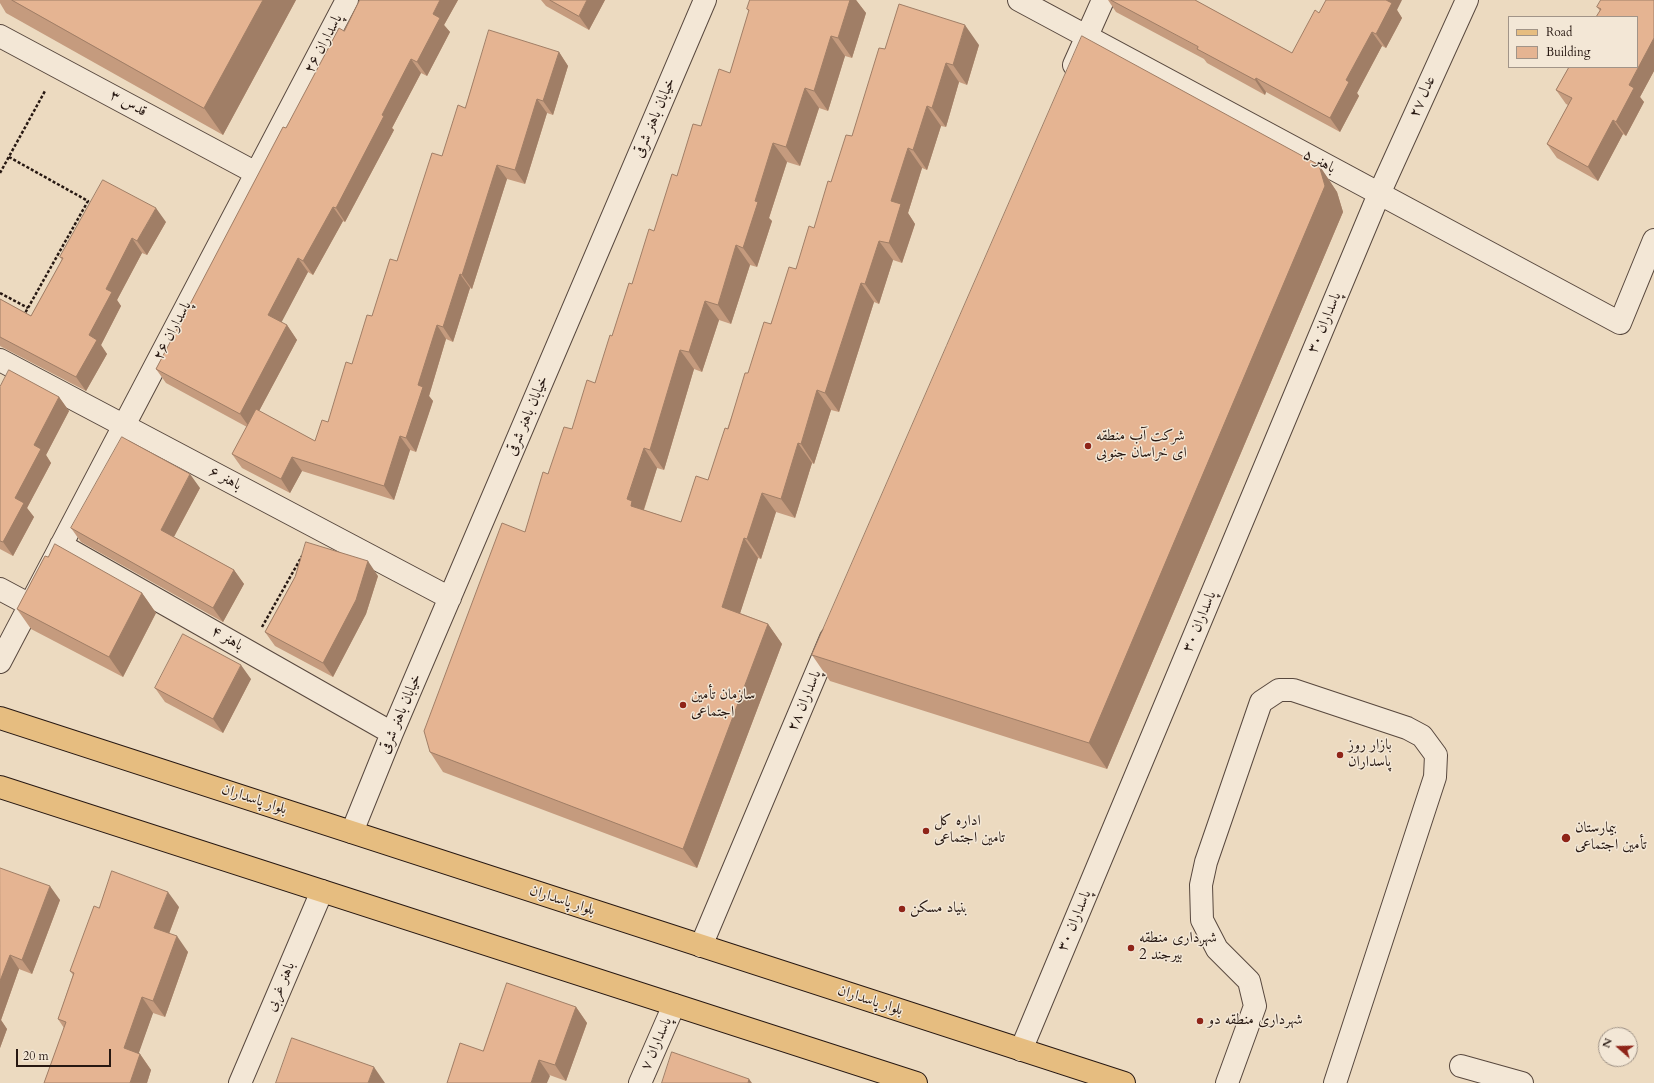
<!DOCTYPE html>
<meta charset="utf-8">
<style>
body{margin:0}
#map{position:relative;width:1654px;height:1083px;overflow:hidden;background:#ecdac0;font-family:Cardo,serif}
canvas{display:block}
.legend{position:absolute;left:1508px;top:16px;width:130px;height:52px;box-sizing:border-box;background:#f3e7d6;border:1px solid #a19488;margin:0;padding:5px 7px;list-style:none;font-size:12px;color:#271812}
.legend li{display:flex;align-items:center;gap:8px;height:20px}
.legend b{width:20px;border:1px solid #a19488}
.north{position:absolute;left:1598px;top:1027px;width:40px;height:40px;box-sizing:border-box;background:#f3e7d6;border:1px solid #a19488;border-radius:50%;rotate:290deg;font-size:11px;font-weight:700;line-height:16px;text-align:center;color:#271812}
.north::after{content:'';display:block;margin:auto;width:14px;height:18px;background:#8f2418;clip-path:polygon(50% 0,100% 100%,50% 72%,0 100%)}
.scale{position:absolute;left:16px;top:1049px;width:95px;height:18px;box-sizing:border-box;border:2px solid #271812;border-top:0;padding-left:5px;font-size:12px;line-height:14px;white-space:nowrap;color:#271812;-webkit-text-stroke:3px #f3e7d6;paint-order:stroke}
</style>
<div id="map">
<canvas width="1654" height="1083"></canvas>
<ul class="legend">
<li><b style="height:5px;background:#e6bd80"></b>Road</li>
<li><b style="height:11px;background:#e5b492"></b>Building</li>
</ul>
<div class="north">N</div>
<div class="scale">20 m</div>
</div>
<script>
const c = document.querySelector('canvas').getContext('2d');
c.lineJoin = 'round';
function trace(path, color, width, dash) { c.strokeStyle = color; c.lineWidth = width; c.lineCap = dash ? 'butt' : 'round'; c.setLineDash(dash || []); c.stroke(path); }
function fill(path, color) { c.fillStyle = color; c.fill(path, 'evenodd'); }
function write(font, color, halo, rows, align = 'center') {
  c.font = font + ' Cardo,Amiri,serif'; c.lineWidth = 3; c.setLineDash([]); c.textBaseline = 'middle'; c.strokeStyle = halo; c.fillStyle = color; for (const [text, x, y, turn = 0] of rows) {
    c.save(); c.translate(x, y); c.rotate((+turn || 0) * Math.PI / 180); c.textAlign = isNaN(turn) ? turn : align; if (halo) c.strokeText(text, 0, 0); c.fillText(text, 0, 0); c.restore();
  }
}
const minor = new Path2D(`
 M 1019,0 L 1620,323 L 1654,240
 M 0,36 L 256,173
 M 1074,65 L 1103,0
 M 0,360 L 450,598
 M 61,545 L 392,733
 M 0,589 L 30,605
 M 0,662 L 347,0
 M 352,832 L 392,733 L 705,0
 M 701,946 L 831,638
 M 1021,1050 L 1379,194 L 1467,0
 M 1461,1066 L 1522,1083
 M 240,1083 L 322,891
 M 640,1083 L 674,1005
 M 1227,1083 L 1255,1006 L 1249,981 L 1217,949 L 1202,920 L 1201,885 L 1206,862 L 1261,702 L 1279,690 L 1293,690 L 1407,728 L 1422,736 L 1436,755 L 1435,777 L 1335,1083`);
const major = new Path2D(`
 M 0,718 L 1124,1083
 M 0,787 L 916,1083`);
trace(minor, '#58483e', 24);
trace(major, '#271812', 24);
trace(new Path2D(`
 M 9,157 L 88,201 L 24,315
 M 0,173 L 45,91
 M 0,293 L 28,308
 M 262,627 L 302,556`), '#271812', 2.5, [3, 2]);
trace(minor, '#f3e7d6', 22);
trace(major, '#e6bd80', 22);
fill(new Path2D(`
 M 0,0 L 296,0 L 223,135 L 6,13 L 0,3 Z
 M 360,0 L 458,0 L 444,25 L 450,32 L 427,76 L 421,73 L 392,128 L 394,130 L 345,222 L 343,221 L 313,275 L 308,272 L 281,322 L 287,325 L 297,340 L 259,411 L 315,441 L 328,422 L 372,316 L 397,261 L 442,156 L 465,108 L 559,52 L 568,66 L 553,115 L 547,113 L 525,184 L 507,179 L 472,289 L 470,288 L 453,342 L 446,339 L 429,396 L 433,401 L 416,452 L 410,450 L 394,500 L 302,471 L 290,493 L 242,468 L 232,454 L 247,427 L 166,383 L 156,369 L 286,128 L 344,31 Z
 M 541,0 L 605,0 L 589,30 L 546,6 Z
 M 750,0 L 856,0 L 866,13 L 852,58 L 845,56 L 828,111 L 819,108 L 800,166 L 787,162 L 769,218 L 772,221 L 757,267 L 750,265 L 731,324 L 719,320 L 702,372 L 694,369 L 664,470 L 657,468 L 644,510 L 681,522 L 708,480 L 748,373 L 814,228 L 831,182 L 852,136 L 885,49 L 979,45 L 967,85 L 959,82 L 946,127 L 941,126 L 927,170 L 922,168 L 908,213 L 915,224 L 902,263 L 893,260 L 879,304 L 874,302 L 839,412 L 831,410 L 814,464 L 812,463 L 795,518 L 776,512 L 761,559 L 758,558 L 740,613 L 768,624 L 782,644 L 697,868 L 443,772 L 430,752 L 525,532 L 548,474 L 572,429 L 595,383 L 632,284 L 677,176 L 701,126 L 730,73 L 749,12 L 747,9 Z
 M 1108,0 L 1195,0 L 1292,53 L 1319,13 L 1397,10 L 1402,18 L 1386,48 L 1382,46 L 1357,93 L 1359,96 L 1340,132 L 1266,92 L 1265,95 L 1207,63 L 1204,59 L 1116,12 Z
 M 1654,0 L 1654,71 L 1640,97 L 1644,102 L 1626,136 L 1623,134 L 1598,181 L 1557,158 L 1547,144 L 1568,105 L 1566,104 L 1556,90 L 1600,11 L 1597,7 Z
 M 1319,165 L 1337,192 L 1343,212 L 1107,769 L 830,681 L 812,655 Z
 M 166,222 L 147,255 L 142,253 L 117,300 L 121,306 L 101,345 L 107,354 L 86,391 L 0,346 L 0,299 L 31,316 L 62,260 L 60,257 Z
 M 0,387 L 59,397 L 69,411 L 46,455 L 51,463 L 27,508 L 34,517 L 13,556 L 0,549 Z
 M 200,488 L 174,537 L 234,570 L 244,584 L 223,622 L 81,542 L 71,528 Z
 M 48,557 L 142,593 L 156,613 L 123,677 L 31,629 L 17,609 Z
 M 378,576 L 366,614 L 333,677 L 275,646 L 265,632 L 295,577 Z
 M 251,679 L 223,733 L 165,702 L 155,688 Z
 M 0,868 L 60,900 L 32,974 L 19,969 L 1,1020 L 7,1029 L 0,1048 Z
 M 179,907 L 169,934 L 188,952 L 165,1017 L 153,1013 L 138,1054 L 140,1054 L 151,1070 L 147,1083 L 44,1083 L 64,1028 L 58,1019 L 73,975 L 70,971 L 99,908 Z
 M 576,1007 L 587,1023 L 566,1081 L 483,1051 Z`), '#c59b7e');
fill(new Path2D(`
 M 263,0 L 296,0 L 223,135 L 204,108 Z
 M 440,0 L 458,0 L 444,25 L 450,32 L 427,76 L 417,62 L 433,14 Z
 M 587,0 L 605,0 L 589,30 L 579,16 Z
 M 850,0 L 856,0 L 866,13 L 852,58 L 838,38 Z
 M 1385,0 L 1402,0 L 1397,10 L 1402,18 L 1386,48 L 1376,34 Z
 M 965,25 L 979,45 L 967,85 L 953,65 Z
 M 1372,32 L 1382,46 L 1357,93 L 1359,96 L 1340,132 L 1330,118 L 1346,80 Z
 M 831,36 L 845,56 L 828,111 L 814,91 Z
 M 1654,38 L 1654,71 L 1640,97 L 1644,102 L 1626,136 L 1616,122 L 1629,85 Z
 M 559,52 L 568,66 L 553,115 L 543,101 Z
 M 411,59 L 421,73 L 392,128 L 394,130 L 345,222 L 336,208 L 382,115 Z
 M 946,63 L 959,82 L 946,127 L 932,108 Z
 M 1256,78 L 1266,92 L 1265,95 L 1255,80 Z
 M 805,88 L 819,108 L 800,166 L 786,147 Z
 M 537,99 L 547,113 L 525,184 L 515,170 Z
 M 927,106 L 941,126 L 927,170 L 913,150 Z
 M 1613,120 L 1623,134 L 1598,181 L 1588,167 Z
 M 773,143 L 787,162 L 769,218 L 772,221 L 757,267 L 743,248 L 755,201 Z
 M 908,148 L 922,168 L 908,213 L 915,224 L 902,263 L 889,243 L 891,201 Z
 M 497,165 L 507,179 L 472,289 L 462,275 Z
 M 1319,165 L 1337,192 L 1343,212 L 1107,769 L 1089,743 Z
 M 333,207 L 343,221 L 313,275 L 303,261 Z
 M 156,208 L 166,222 L 147,255 L 137,241 Z
 M 132,238 L 142,253 L 117,300 L 121,306 L 101,345 L 107,354 L 86,391 L 76,377 L 89,335 L 106,289 Z
 M 879,241 L 893,260 L 879,304 L 865,284 Z
 M 736,245 L 750,265 L 731,324 L 718,305 Z
 M 298,258 L 308,272 L 278,329 L 268,315 Z
 M 460,274 L 470,288 L 453,342 L 443,327 Z
 M 861,283 L 874,302 L 839,412 L 825,393 Z
 M 705,301 L 719,320 L 702,372 L 689,352 Z
 M 287,325 L 297,340 L 250,428 L 240,414 Z
 M 437,325 L 446,339 L 429,396 L 433,401 L 416,452 L 406,438 L 418,385 Z
 M 680,350 L 694,369 L 664,470 L 650,450 Z
 M 817,390 L 831,410 L 814,464 L 801,444 Z
 M 59,397 L 69,411 L 46,455 L 51,463 L 27,508 L 34,517 L 13,556 L 3,542 L 15,498 L 34,445 Z
 M 400,436 L 410,450 L 394,500 L 384,486 Z
 M 798,443 L 812,463 L 795,518 L 781,499 Z
 M 644,448 L 657,468 L 642,515 L 631,506 L 627,499 Z
 M 292,457 L 302,471 L 290,493 L 281,479 Z
 M 190,474 L 200,488 L 170,544 L 161,530 Z
 M 762,493 L 776,512 L 761,559 L 747,539 Z
 M 744,538 L 758,558 L 736,626 L 722,607 Z
 M 368,561 L 378,576 L 366,614 L 333,677 L 323,663 Z
 M 234,570 L 244,584 L 223,622 L 213,608 Z
 M 142,593 L 156,613 L 123,677 L 109,657 Z
 M 768,624 L 782,644 L 697,868 L 683,849 Z
 M 241,665 L 251,679 L 223,733 L 213,719 Z
 M 50,886 L 60,900 L 32,974 L 22,960 Z
 M 168,892 L 179,907 L 165,944 L 154,928 Z
 M 177,936 L 188,952 L 165,1017 L 153,1001 Z
 M 10,955 L 19,969 L 1,1020 L 7,1029 L 0,1048 L 0,981 Z
 M 142,997 L 153,1013 L 135,1064 L 124,1048 Z
 M 576,1007 L 587,1023 L 566,1081 L 555,1065 Z
 M 140,1054 L 151,1070 L 147,1083 L 130,1083 Z
 M 539,1060 L 550,1076 L 547,1083 L 531,1083 Z
 M 374,1067 L 385,1083 L 368,1083 Z
 M 749,1079 L 752,1083 L 748,1083 Z`), '#a07e66');
const building = new Path2D(`
 M 12,0 L 263,0 L 204,108 Z
 M 360,0 L 440,0 L 433,14 L 440,18 L 417,62 L 411,59 L 382,115 L 384,116 L 336,208 L 333,207 L 303,261 L 298,258 L 268,315 L 287,325 L 240,414 L 156,369 L 283,127 L 286,128 L 339,28 L 344,31 Z
 M 550,0 L 587,0 L 579,16 Z
 M 750,0 L 850,0 L 838,38 L 831,36 L 814,91 L 805,88 L 786,147 L 773,143 L 755,201 L 758,202 L 743,248 L 736,245 L 718,305 L 705,301 L 689,352 L 680,350 L 650,450 L 644,448 L 627,499 L 632,501 L 631,506 L 681,522 L 696,476 L 708,480 L 725,428 L 728,429 L 745,373 L 748,373 L 764,322 L 771,324 L 789,267 L 796,269 L 809,226 L 814,228 L 828,181 L 831,182 L 846,135 L 852,136 L 879,48 L 885,49 L 899,4 L 965,25 L 953,65 L 946,63 L 932,108 L 927,106 L 913,150 L 908,148 L 891,201 L 901,204 L 889,243 L 879,241 L 865,284 L 861,283 L 825,393 L 817,390 L 801,444 L 798,443 L 781,499 L 762,493 L 747,539 L 744,538 L 722,607 L 768,624 L 683,849 L 430,752 L 424,731 L 502,523 L 525,532 L 543,472 L 548,474 L 564,427 L 572,429 L 587,380 L 595,383 L 610,335 L 612,336 L 629,283 L 632,284 L 649,229 L 654,231 L 672,174 L 677,176 L 693,124 L 701,126 L 719,69 L 730,73 L 749,10 L 747,9 Z
 M 1111,0 L 1195,0 L 1292,53 L 1315,10 L 1319,13 L 1326,0 L 1386,0 L 1392,3 L 1376,34 L 1372,32 L 1346,80 L 1349,82 L 1330,118 L 1256,78 L 1255,80 L 1197,49 L 1198,47 Z
 M 1601,0 L 1654,0 L 1654,38 L 1629,85 L 1634,88 L 1616,122 L 1613,120 L 1588,167 L 1547,144 L 1572,98 L 1556,90 L 1569,67 L 1637,67 L 1637,17 L 1596,17 L 1601,9 L 1597,7 Z
 M 489,30 L 559,52 L 543,101 L 537,99 L 515,170 L 497,165 L 462,275 L 460,274 L 443,327 L 437,325 L 418,385 L 423,387 L 406,438 L 400,436 L 384,486 L 292,457 L 281,479 L 232,454 L 256,409 L 315,441 L 322,420 L 328,422 L 346,362 L 352,364 L 367,315 L 372,316 L 390,259 L 397,261 L 432,153 L 442,156 L 458,105 L 465,108 Z
 M 1082,36 L 1319,165 L 1325,186 L 1089,743 L 812,655 Z
 M 103,180 L 156,208 L 137,241 L 132,238 L 106,289 L 112,292 L 89,335 L 97,340 L 76,377 L 0,337 L 0,299 L 31,316 L 63,258 L 60,257 Z
 M 9,370 L 59,397 L 34,445 L 41,449 L 15,498 L 24,503 L 3,542 L 0,541 L 0,387 Z
 M 122,437 L 190,474 L 161,530 L 234,570 L 213,608 L 71,528 Z
 M 306,542 L 368,561 L 356,600 L 323,663 L 265,632 L 295,577 Z
 M 55,544 L 142,593 L 109,657 L 17,609 L 45,556 L 48,557 Z
 M 183,634 L 241,665 L 213,719 L 155,688 Z
 M 0,868 L 50,886 L 22,960 L 10,955 L 0,981 Z
 M 112,871 L 168,892 L 154,928 L 177,936 L 153,1001 L 142,997 L 124,1048 L 140,1054 L 130,1083 L 44,1083 L 66,1022 L 58,1019 L 74,973 L 70,971 L 94,906 L 99,908 Z
 M 507,983 L 576,1007 L 555,1065 L 539,1060 L 531,1083 L 447,1083 L 460,1043 L 483,1051 Z
 M 292,1038 L 374,1067 L 368,1083 L 276,1083 Z
 M 672,1052 L 749,1079 L 748,1083 L 662,1083 Z`);
fill(building, '#e5b492');
trace(building, '#a07e66', 1);
for (const [x, y, r, color] of [
 [1088,446,4,"#8f2418"],
 [683,705,4,"#8f2418"],
 [1340,755,4,"#8f2418"],
 [926,831,4,"#8f2418"],
 [1566,838,5,"#8f2418"],
 [902,909,4,"#8f2418"],
 [1131,948,4,"#8f2418"],
 [1200,1021,4,"#8f2418"]
]) { const dot = new Path2D(); dot.arc(x, y, r, 0, 2 * Math.PI); c.fillStyle = color; c.fill(dot); trace(dot, '#f3e7d6', 1.5); }
write('15px', '#271812', '#f3e7d6', [
 ["پاسداران ۲۶",324,44,-62],
 ["عدل ۲۷",1423,97,-66],
 ["قدس ۳",128,104,28],
 ["خیابان باهنر شرقی",655,118,-67],
 ["باهنر ۵",1319,162,28],
 ["پاسداران ۳۰",1325,323,-67],
 ["پاسداران ۲۶",173,331,-62],
 ["خیابان باهنر شرقی",528,416,-67],
 ["باهنر ۶",225,479,28],
 ["پاسداران ۳۰",1200,622,-67],
 ["باهنر ۴",227,639,30],
 ["پاسداران ۲۸",805,701,-67],
 ["خیابان باهنر شرقی",401,714,-67],
 ["بلوار پاسداران",254,800,18],
 ["بلوار پاسداران",562,901,18],
 ["پاسداران ۳۰",1075,921,-67],
 ["باهنر غربی",281,987,-67],
 ["بلوار پاسداران",870,1001,18],
 ["پاسداران ۷",657,1044,-66]
]);
write('15px', '#271812', '#f3e7d6', [
 ["شرکت آب منطقه",1096,437],
 ["ای خراسان جنوبی",1096,454],
 ["سازمان تأمین",691,696],
 ["اجتماعی",691,713],
 ["بازار روز",1348,746],
 ["پاسداران",1348,763],
 ["اداره کل",934,822],
 ["تامین اجتماعی",934,839],
 ["بیمارستان",1575,829],
 ["تأمین اجتماعی",1575,846],
 ["بنیاد مسکن",910,909],
 ["شهرداری منطقه",1139,939],
 ["2 بیرجند",1139,956],
 ["شهرداری منطقه دو",1208,1021]
], 'left');
</script>
